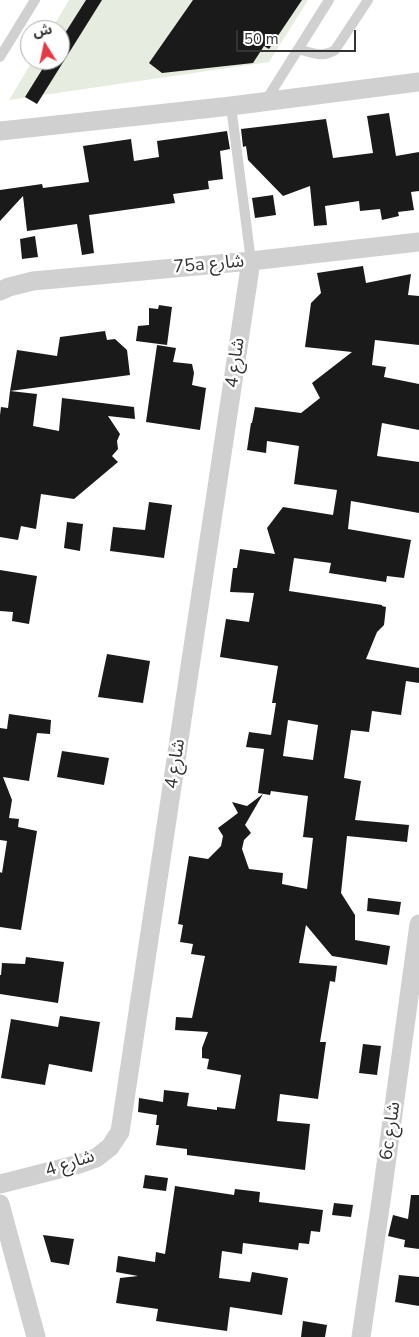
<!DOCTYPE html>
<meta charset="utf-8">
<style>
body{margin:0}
#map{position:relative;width:419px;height:1337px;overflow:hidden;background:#fff;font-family:"Nunito Sans","Noto Sans Arabic",sans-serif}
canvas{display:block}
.north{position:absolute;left:20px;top:20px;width:50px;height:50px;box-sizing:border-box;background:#fff;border:1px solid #adadad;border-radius:50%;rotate:350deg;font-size:14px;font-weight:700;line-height:20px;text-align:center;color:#333}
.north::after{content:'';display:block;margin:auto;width:18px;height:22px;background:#e63946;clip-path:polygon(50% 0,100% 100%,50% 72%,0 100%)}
.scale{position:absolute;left:236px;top:30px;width:120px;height:22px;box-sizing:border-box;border:2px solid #333;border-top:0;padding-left:6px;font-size:15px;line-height:18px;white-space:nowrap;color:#333;-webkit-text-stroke:4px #fff;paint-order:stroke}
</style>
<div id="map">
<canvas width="419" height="1337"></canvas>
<div class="north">ش</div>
<div class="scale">50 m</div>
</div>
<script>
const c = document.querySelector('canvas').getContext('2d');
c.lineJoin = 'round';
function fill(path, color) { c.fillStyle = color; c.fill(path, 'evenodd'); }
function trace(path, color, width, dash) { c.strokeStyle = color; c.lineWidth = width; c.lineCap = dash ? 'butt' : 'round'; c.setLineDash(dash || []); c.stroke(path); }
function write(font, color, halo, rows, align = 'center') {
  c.font = font + ' "Nunito Sans","Noto Sans Arabic",sans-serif'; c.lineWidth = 5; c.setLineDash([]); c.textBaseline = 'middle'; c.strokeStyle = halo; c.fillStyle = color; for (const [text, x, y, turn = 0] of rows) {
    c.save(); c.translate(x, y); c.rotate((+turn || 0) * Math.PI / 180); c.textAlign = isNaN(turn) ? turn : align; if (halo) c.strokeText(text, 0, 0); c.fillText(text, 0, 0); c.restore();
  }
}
fill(new Path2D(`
 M 69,0 L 308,0 L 269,62 L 9,100 L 33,60 L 60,60 L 60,30 L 51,30 Z`), '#e6ecdf');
fill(new Path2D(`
 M 86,0 L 102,0 L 37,104 L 25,97 L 48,60 L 60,60 L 60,41 Z
 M 193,0 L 302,0 L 269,49 L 264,46 L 253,63 L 162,73 L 149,63 Z
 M 389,113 L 396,156 L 419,152 L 419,191 L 411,192 L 414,210 L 398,212 L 399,216 L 382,220 L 380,209 L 360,211 L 359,201 L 325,206 L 327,225 L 314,226 L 310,186 L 283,196 L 248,160 L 246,146 L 243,147 L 241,129 L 326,119 L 333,158 L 373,153 L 367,116 Z
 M 227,131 L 230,149 L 220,151 L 223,179 L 208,181 L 209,189 L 173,194 L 175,203 L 89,215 L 94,253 L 82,255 L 77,224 L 27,231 L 23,196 L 0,221 L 0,190 L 42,184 L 43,188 L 89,182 L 83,146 L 131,139 L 134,161 L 159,157 L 157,141 Z
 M 273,195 L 276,215 L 255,218 L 252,198 Z
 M 35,236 L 38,257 L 22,259 L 20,239 Z
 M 363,266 L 366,283 L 411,274 L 408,295 L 419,296 L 419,345 L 375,340 L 372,365 L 386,367 L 384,377 L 419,384 L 419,430 L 382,423 L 377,456 L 419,462 L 419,513 L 351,501 L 348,529 L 411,540 L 404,578 L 387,576 L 386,582 L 329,573 L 331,563 L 294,558 L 289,591 L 382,605 L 382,606 L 386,607 L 384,625 L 377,632 L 366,659 L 419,668 L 419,683 L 406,681 L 401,715 L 372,711 L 369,732 L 351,730 L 344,778 L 361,781 L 355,820 L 409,825 L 407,842 L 347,836 L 341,893 L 355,915 L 355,940 L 390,946 L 387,965 L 332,956 L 306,925 L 299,963 L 337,966 L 335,982 L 330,981 L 320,1042 L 326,1042 L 318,1099 L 280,1094 L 277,1121 L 310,1124 L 305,1170 L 187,1155 L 187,1149 L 156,1145 L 159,1125 L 156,1125 L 157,1115 L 138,1112 L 139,1098 L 163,1102 L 164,1090 L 189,1093 L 187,1106 L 217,1110 L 217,1107 L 235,1109 L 241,1075 L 207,1069 L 209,1059 L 202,1058 L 202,1048 L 208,1032 L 175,1030 L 176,1017 L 192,1018 L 205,956 L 191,954 L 193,944 L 180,942 L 183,925 L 178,924 L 189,856 L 208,859 L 221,846 L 223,836 L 218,828 L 238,813 L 232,802 L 247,806 L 263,794 L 245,825 L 251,833 L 244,840 L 242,849 L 249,869 L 283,873 L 282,884 L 307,889 L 313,838 L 303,837 L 308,796 L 271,791 L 270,795 L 258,793 L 264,749 L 246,747 L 249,732 L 271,735 L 276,703 L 272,703 L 278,666 L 220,657 L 226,619 L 249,622 L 254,593 L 230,592 L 233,568 L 237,568 L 240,549 L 275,554 L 267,528 L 283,507 L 333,515 L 337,490 L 294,484 L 299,446 L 267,441 L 266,453 L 247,450 L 251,423 L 252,423 L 255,407 L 301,413 L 320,398 L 312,383 L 352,352 L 305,347 L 311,303 L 321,293 L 317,273 ZM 288,720 L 318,725 L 313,760 L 283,756 Z
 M 159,305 L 172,307 L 167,345 L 136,341 L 138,326 L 149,325 L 149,308 L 158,309 Z
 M 105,331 L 107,340 L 115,339 L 127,350 L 130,375 L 10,391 L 17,350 L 57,356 L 60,337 Z
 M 157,345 L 176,348 L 173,362 L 192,364 L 194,373 L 192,385 L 206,388 L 200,430 L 146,422 Z
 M 10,391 L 37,394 L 33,426 L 59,431 L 62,398 L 134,407 L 135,419 L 108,416 L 120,434 L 117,441 L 118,449 L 112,456 L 118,462 L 74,499 L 41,494 L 36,529 L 21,526 L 18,540 L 0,537 L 0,415 L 1,407 L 8,408 Z
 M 149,502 L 172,505 L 164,558 L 110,551 L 113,527 L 145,530 Z
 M 67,522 L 83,524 L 80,551 L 64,548 Z
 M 0,570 L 37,576 L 29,624 L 12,621 L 13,612 L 0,611 Z
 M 107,654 L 150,661 L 143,703 L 98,697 Z
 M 9,714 L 51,720 L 50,734 L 37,733 L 29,781 L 3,777 L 12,800 L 9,818 L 19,819 L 18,827 L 37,831 L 21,930 L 0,927 L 0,872 L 2,873 L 7,841 L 0,840 L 0,728 L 7,729 Z
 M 62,751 L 109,758 L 104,785 L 57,777 Z
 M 368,898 L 401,902 L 399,915 L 367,911 Z
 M 26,957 L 64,962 L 58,1003 L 0,994 L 0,975 L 1,975 L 2,963 L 25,964 Z
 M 60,1016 L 100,1022 L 92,1072 L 49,1064 L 45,1085 L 1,1078 L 11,1019 L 58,1027 Z
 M 363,1044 L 381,1046 L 377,1075 L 359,1073 Z
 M 145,1175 L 168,1178 L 166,1191 L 143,1188 Z
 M 175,1186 L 234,1195 L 235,1189 L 260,1192 L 259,1202 L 323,1210 L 320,1232 L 311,1231 L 309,1244 L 299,1243 L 298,1250 L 243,1243 L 242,1254 L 222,1251 L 219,1278 L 250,1282 L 252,1272 L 288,1278 L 282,1315 L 230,1307 L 227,1331 L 156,1321 L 158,1309 L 116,1303 L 120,1278 L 138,1276 L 116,1272 L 118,1256 L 155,1262 L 156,1252 L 165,1254 Z
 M 411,1195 L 419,1195 L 419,1249 L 404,1247 L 405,1240 L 388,1236 L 393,1215 L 408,1219 Z
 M 334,1203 L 353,1205 L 351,1217 L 332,1215 Z
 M 43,1235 L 74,1239 L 69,1265 L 51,1262 Z
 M 399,1275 L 419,1277 L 419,1306 L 395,1302 Z
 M 303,1321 L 327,1325 L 325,1337 L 301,1337 Z`), '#1a1a1a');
trace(new Path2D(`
 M 298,49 C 312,53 323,58 335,50 L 368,0
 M 0,57 L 35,0
 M 265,102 L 329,0
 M 231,106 L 251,261`), '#d0d0d0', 10);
trace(new Path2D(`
 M 0,131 L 231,106 L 419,82
 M 0,291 L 9,287 L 33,281 L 251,261 L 419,242
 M 0,1184 L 79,1164 L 96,1158 L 110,1147 L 120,1132 L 251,261
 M 0,1204 L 36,1337
 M 361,1337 L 381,1201 L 419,924`), '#d0d0d0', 19);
write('18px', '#333', '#fff', [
 ["75a شارع",209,265,-5],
 ["شارع 4",236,363,-82],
 ["شارع 4",176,764,-81],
 ["6c شارع",391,1131,-82],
 ["شارع 4",70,1164,-18]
]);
</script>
